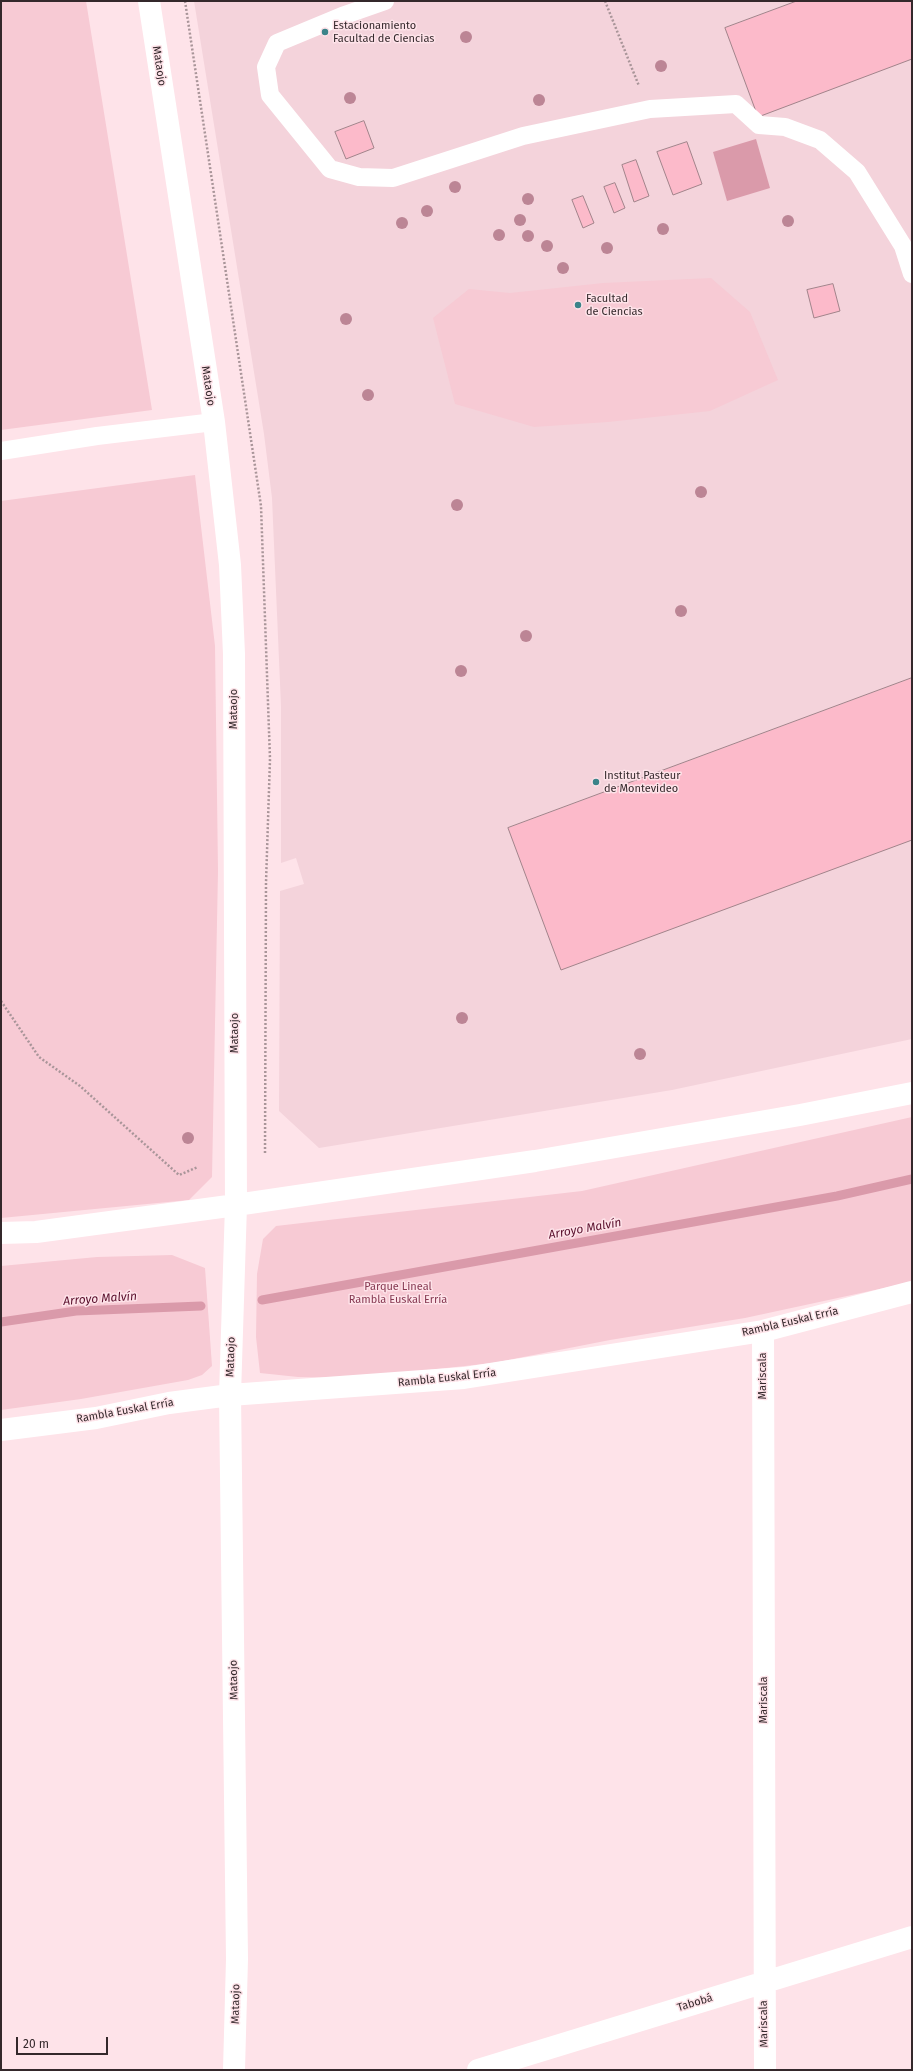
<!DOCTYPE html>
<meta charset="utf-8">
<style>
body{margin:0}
#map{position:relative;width:913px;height:2071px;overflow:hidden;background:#fee3e9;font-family:"Fira Sans",sans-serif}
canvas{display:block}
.frame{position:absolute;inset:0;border:2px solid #34282b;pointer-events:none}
.scale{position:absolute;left:16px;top:2037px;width:92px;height:18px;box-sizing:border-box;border:2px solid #34282b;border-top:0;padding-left:5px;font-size:12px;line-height:14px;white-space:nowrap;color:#34282b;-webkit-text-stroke:3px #fee3e9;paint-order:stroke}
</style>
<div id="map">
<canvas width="913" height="2071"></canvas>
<div class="frame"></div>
<div class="scale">20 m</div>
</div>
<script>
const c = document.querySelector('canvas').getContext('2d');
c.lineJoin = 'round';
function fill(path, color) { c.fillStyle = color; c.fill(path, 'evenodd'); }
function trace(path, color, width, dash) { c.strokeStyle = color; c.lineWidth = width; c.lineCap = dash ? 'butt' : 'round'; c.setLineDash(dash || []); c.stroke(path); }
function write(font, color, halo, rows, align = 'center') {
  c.font = font + ' "Fira Sans",sans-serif'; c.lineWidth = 3; c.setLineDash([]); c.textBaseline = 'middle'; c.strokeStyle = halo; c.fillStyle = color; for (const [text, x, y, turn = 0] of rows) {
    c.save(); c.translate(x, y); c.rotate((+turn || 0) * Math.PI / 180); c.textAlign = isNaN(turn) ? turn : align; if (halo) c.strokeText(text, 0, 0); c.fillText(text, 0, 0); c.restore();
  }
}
fill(new Path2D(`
 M 194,1 L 912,1 L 912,1039 L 672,1090 L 319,1148 L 279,1111 L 280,891 L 304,884 L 296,858 L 281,863 L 281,706 L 272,498 L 264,434 Z`), '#f4d3db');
fill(new Path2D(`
 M 1,1 L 86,1 L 152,410 L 1,430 Z
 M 711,278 L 750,312 L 778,380 L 710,411 L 608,422 L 534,427 L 455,404 L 433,318 L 469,289 L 510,293 L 603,283 Z
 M 195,475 L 215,646 L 218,871 L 212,1177 L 189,1200 L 1,1218 L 1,501 Z
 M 912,1117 L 912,1282 L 745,1318 L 610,1340 L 493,1363 L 353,1378 L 298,1377 L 260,1373 L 256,1337 L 257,1274 L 263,1239 L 276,1226 L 582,1191 Z
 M 172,1255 L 205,1268 L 212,1366 L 202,1375 L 188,1380 L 81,1399 L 1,1410 L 1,1266 L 97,1257 Z`), '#f7cad4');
fill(new Path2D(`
 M 756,139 L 770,188 L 727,201 L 713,152 Z`), '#da9aaa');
trace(new Path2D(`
 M 262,1300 L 837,1196 L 912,1179
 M 1,1322 L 76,1311 L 201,1306`), '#da9aaa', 9);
const building = new Path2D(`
 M 797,1 L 912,1 L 912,59 L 758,117 L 725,28 Z
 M 364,121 L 374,148 L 346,159 L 335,132 Z
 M 687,142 L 702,184 L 673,195 L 657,152 Z
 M 636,160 L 649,196 L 634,202 L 622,165 Z
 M 615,183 L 625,208 L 614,213 L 604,187 Z
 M 583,196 L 594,223 L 583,228 L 572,200 Z
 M 833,284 L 840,311 L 814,318 L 807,290 Z
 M 912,678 L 912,840 L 561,970 L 508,828 Z`);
fill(building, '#fcbaca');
trace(building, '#a2848b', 1);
trace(new Path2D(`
 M 185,1 L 261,506 L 270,759 L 266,883 L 265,1155
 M 605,1 L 639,86
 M 1,1001 L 39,1057 L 80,1086 L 179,1175 L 198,1167`), '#a99599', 2.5, [2, 2]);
trace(new Path2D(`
 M 385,1 L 342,16 L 277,43 L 266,67 L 270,95 L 330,169 L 359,177 L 393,178 L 523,136 L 650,109 L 736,104 L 759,125 L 785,127 L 820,140 L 857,172 L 903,246 L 912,274
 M 1,451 L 97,436 L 214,422`), '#fff', 18);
trace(new Path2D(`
 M 149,1 L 214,422 L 230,565 L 234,654 L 236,1205 L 230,1395 L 237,1959 L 234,2070
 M 1,1233 L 36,1232 L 236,1205 L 535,1161 L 800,1115 L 912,1093
 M 763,1331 L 765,2070
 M 1,1430 L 96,1418 L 169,1403 L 230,1395 L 464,1378 L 763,1331 L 912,1292
 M 478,2070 L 912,1937`), '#fff', 22);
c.fillStyle = '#bc8595';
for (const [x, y] of [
 [466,37],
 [661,66],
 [350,98],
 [539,100],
 [455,187],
 [528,199],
 [427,211],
 [520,220],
 [788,221],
 [402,223],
 [663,229],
 [499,235],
 [528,236],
 [547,246],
 [607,248],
 [563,268],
 [346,319],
 [368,395],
 [701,492],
 [457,505],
 [681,611],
 [526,636],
 [461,671],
 [462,1018],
 [640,1054],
 [188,1138]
]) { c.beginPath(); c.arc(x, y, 6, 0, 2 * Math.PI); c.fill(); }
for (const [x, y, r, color] of [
 [325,32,4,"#3b8389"],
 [578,305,4,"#3b8389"],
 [596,782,4,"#3b8389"]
]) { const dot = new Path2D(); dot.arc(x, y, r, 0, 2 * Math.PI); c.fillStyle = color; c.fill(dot); trace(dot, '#fee3e9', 1.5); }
write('11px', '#34282b', '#fee3e9', [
 ["Estacionamiento",333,26],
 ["Facultad de Ciencias",333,39],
 ["Facultad",586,299],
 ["de Ciencias",586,312],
 ["Institut Pasteur",604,776],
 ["de Montevideo",604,789]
], 'left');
write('11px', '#34282b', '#fee3e9', [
 ["Mataojo",159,66,81],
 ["Mataojo",208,386,81],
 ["Mataojo",234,709,-90],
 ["Mataojo",235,1033,-90],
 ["Rambla Euskal Erría",790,1322,-13],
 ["Mataojo",231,1357,-88],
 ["Mariscala",763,1376,-90],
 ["Rambla Euskal Erría",447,1378,-6],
 ["Rambla Euskal Erría",125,1411,-10],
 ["Mataojo",234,1680,-91],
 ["Mariscala",764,1700,-90],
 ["Tabobá",695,2003,-17],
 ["Mataojo",236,2004,-89],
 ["Mariscala",764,2024,-91]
]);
write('11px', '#863851', '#fee3e9', [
 ["Parque Lineal",398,1287],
 ["Rambla Euskal Erría",398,1300]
]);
write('italic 12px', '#5a0f2c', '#fee3e9', [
 ["Arroyo Malvín",585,1229,-10],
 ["Arroyo Malvín",100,1299,-4]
]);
</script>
